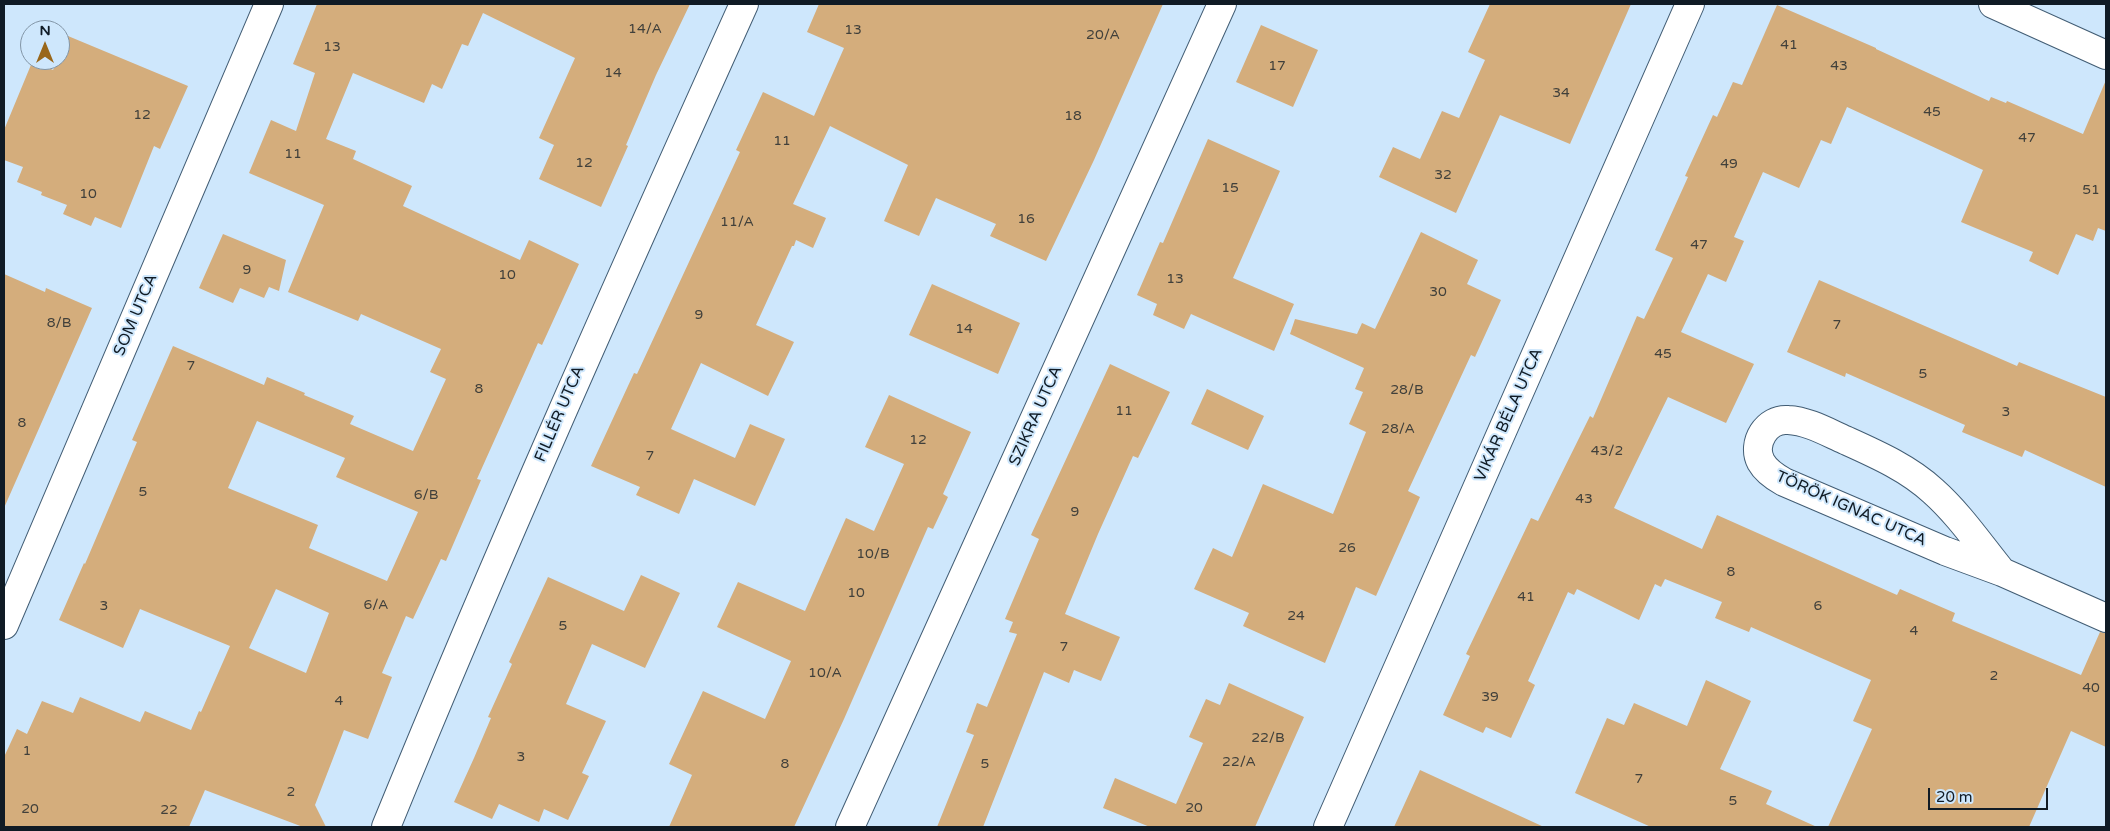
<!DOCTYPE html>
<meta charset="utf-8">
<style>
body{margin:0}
#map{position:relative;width:2110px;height:831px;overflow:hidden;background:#cee7fc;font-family:"Varela Round",sans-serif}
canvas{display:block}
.frame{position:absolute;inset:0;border:5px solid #101b25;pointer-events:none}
.north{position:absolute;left:20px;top:20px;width:50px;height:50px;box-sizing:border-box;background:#cee7fc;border:1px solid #8295a6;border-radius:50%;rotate:0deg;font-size:14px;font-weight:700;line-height:20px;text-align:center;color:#101b25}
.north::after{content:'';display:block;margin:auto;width:18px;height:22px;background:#99671a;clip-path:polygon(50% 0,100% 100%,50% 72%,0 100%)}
.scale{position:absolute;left:1928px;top:788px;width:120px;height:22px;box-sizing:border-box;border:2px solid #101b25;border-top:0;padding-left:6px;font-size:15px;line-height:18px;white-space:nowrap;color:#101b25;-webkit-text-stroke:4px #cee7fc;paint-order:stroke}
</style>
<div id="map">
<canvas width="2110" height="831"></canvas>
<div class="frame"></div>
<div class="north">N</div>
<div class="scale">20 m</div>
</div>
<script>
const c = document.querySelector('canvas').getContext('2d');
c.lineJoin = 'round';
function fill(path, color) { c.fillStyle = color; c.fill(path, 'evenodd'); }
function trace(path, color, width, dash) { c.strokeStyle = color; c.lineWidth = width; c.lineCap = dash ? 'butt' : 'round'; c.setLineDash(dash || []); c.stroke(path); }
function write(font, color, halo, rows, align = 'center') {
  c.font = font + ' "Varela Round",sans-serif'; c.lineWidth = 4; c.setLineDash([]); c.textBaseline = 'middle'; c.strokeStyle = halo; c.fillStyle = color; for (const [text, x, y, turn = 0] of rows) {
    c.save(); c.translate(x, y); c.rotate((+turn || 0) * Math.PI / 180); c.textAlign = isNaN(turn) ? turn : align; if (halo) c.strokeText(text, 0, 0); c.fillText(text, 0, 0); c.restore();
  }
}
fill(new Path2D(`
 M 317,4 L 690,4 L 656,75 L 626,145 L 628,146 L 601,207 L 539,179 L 554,145 L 539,138 L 575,58 L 483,13 L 468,46 L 462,44 L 442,89 L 432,84 L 424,103 L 353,73 L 326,139 L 356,151 L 353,159 L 412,186 L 403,206 L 520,260 L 529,240 L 579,264 L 542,345 L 538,343 L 477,479 L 481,480 L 446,561 L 441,559 L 413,619 L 406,616 L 382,673 L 392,677 L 368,739 L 344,730 L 315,805 L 326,827 L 303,827 L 205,790 L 189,827 L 4,827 L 4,757 L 17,729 L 27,734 L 42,701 L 73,713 L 80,697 L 140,722 L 145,711 L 191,730 L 199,711 L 201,712 L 230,646 L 140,609 L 123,648 L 59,620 L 84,563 L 85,564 L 137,442 L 132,440 L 173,346 L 264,385 L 267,377 L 305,393 L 304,395 L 354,416 L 350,424 L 413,451 L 446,379 L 430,372 L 441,349 L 361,314 L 358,321 L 288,292 L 324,205 L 249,173 L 271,120 L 296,131 L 315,73 L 293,64 ZM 257,421 L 345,458 L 336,477 L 418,512 L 387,581 L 309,548 L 318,525 L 228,488 ZM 276,589 L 329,613 L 306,673 L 249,648 Z
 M 819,4 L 1163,4 L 1094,160 L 1046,261 L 990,236 L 996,224 L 936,198 L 919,236 L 884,221 L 908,165 L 830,126 L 793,204 L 826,218 L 813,248 L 796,240 L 794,246 L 792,246 L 756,325 L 794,342 L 768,396 L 701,363 L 671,429 L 735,458 L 750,424 L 785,439 L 755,506 L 694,479 L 679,514 L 636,495 L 640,487 L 591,466 L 634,373 L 637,374 L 740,152 L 736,150 L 763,92 L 814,116 L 844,48 L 807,32 Z
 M 1490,4 L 1631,4 L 1570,144 L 1500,115 L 1456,213 L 1379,177 L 1393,147 L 1420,159 L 1442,111 L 1459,118 L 1485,60 L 1468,52 Z
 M 1777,5 L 1876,48 L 1876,49 L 1989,101 L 1991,97 L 2006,103 L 2007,101 L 2083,134 L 2106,80 L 2106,231 L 2098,228 L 2093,241 L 2076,234 L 2058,275 L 2029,261 L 2033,252 L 1961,222 L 1983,170 L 1847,107 L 1831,144 L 1821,140 L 1799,188 L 1763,172 L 1734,237 L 1744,241 L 1726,282 L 1708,274 L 1681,332 L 1754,364 L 1726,423 L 1668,397 L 1614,508 L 1702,549 L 1717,515 L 1897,595 L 1900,589 L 1955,613 L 1952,621 L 2081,675 L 2100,632 L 2106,633 L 2106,747 L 2071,731 L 2029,827 L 1828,827 L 1872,729 L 1853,721 L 1871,680 L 1751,627 L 1749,632 L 1715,618 L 1722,602 L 1665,579 L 1661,587 L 1655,584 L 1639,620 L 1577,589 L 1574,595 L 1568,592 L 1528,681 L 1535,685 L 1511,738 L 1486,727 L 1483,733 L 1443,715 L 1470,656 L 1466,654 L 1531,518 L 1538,521 L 1590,416 L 1593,418 L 1637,316 L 1644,319 L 1673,258 L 1655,250 L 1688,177 L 1685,176 L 1713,115 L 1717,117 L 1733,82 L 1742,85 Z
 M 1261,25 L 1318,50 L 1293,107 L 1236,82 Z
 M 68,36 L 188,86 L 160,149 L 154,146 L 121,228 L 95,217 L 91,226 L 63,214 L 67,205 L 41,195 L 42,192 L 17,182 L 23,167 L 4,160 L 4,130 L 33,60 L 53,70 L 58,60 L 60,60 L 60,54 Z
 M 1208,139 L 1280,171 L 1233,278 L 1294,304 L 1274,351 L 1191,314 L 1184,329 L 1153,315 L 1157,304 L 1137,295 L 1160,242 L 1163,243 Z
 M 1421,232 L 1478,260 L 1467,284 L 1501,300 L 1475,357 L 1471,355 L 1408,491 L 1420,497 L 1376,596 L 1356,587 L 1325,663 L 1243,626 L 1249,613 L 1194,589 L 1213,548 L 1232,557 L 1263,484 L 1333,514 L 1366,432 L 1349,424 L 1363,392 L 1355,389 L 1364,368 L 1290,334 L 1295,319 L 1357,334 L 1362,323 L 1375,329 Z
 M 223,234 L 286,260 L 279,291 L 269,287 L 264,298 L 240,288 L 233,303 L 199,288 Z
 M 4,274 L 45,292 L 46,288 L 92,308 L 4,508 Z
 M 1819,280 L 2017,366 L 2019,362 L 2106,397 L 2106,487 L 2025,450 L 2022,457 L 1962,432 L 1965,425 L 1846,373 L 1845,377 L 1787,352 Z
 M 932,284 L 1020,323 L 998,374 L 909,335 Z
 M 1110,364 L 1170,392 L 1138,458 L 1133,456 L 1098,534 L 1065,614 L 1120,637 L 1101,681 L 1074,670 L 1069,683 L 1044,672 L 983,827 L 937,827 L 974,735 L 966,732 L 977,703 L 987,707 L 1017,634 L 1009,632 L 1013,622 L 1005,619 L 1039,539 L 1031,535 Z
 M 1207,389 L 1264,416 L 1248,450 L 1191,424 Z
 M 889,395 L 971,432 L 943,494 L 948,497 L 933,529 L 928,527 L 844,719 L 794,827 L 669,827 L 692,775 L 669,764 L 703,691 L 765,719 L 791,661 L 717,627 L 738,582 L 805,611 L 846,518 L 874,531 L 904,464 L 865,447 Z
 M 641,575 L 680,593 L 645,668 L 592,644 L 566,704 L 606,721 L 582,773 L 589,776 L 568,820 L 544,809 L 539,822 L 499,804 L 492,819 L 454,802 L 474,758 L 491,718 L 488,717 L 512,664 L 509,662 L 548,577 L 624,611 Z
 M 1706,680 L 1751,701 L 1720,769 L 1772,791 L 1766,804 L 1817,827 L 1651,827 L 1575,793 L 1607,718 L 1624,725 L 1634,703 L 1687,726 Z
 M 1229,683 L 1304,717 L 1255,827 L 1150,827 L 1103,808 L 1115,778 L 1176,804 L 1203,743 L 1189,737 L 1206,699 L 1220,705 Z
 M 1420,770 L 1544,827 L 1394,827 Z`), '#d4ad7c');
const minor = new Path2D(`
 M 1993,4 L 2106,55
 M 2002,572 C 1980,545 1959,514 1933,491 C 1908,468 1876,454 1845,440 C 1827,432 1808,421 1788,420 C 1767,418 1751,443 1761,462 C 1766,471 1775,477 1784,482 L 1945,551 L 2002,572 L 2106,618
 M 4,625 L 269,4
 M 386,827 C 499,550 621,277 744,4
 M 850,827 L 1222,4
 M 1328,827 L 1690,4`);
trace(minor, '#425d74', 30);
trace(minor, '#fff', 28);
write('14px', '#41403b', null, [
 ["14/A",645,29],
 ["13",853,30],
 ["20/A",1103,35],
 ["41",1789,45],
 ["13",332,47],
 ["17",1277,66],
 ["43",1839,66],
 ["14",613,73],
 ["34",1561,93],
 ["45",1932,112],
 ["12",142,115],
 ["18",1073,116],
 ["47",2027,138],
 ["11",782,141],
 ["11",293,154],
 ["12",584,163],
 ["49",1729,164],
 ["32",1443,175],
 ["15",1230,188],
 ["51",2091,190],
 ["10",88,194],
 ["16",1026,219],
 ["11/A",737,222],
 ["47",1699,245],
 ["9",247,270],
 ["10",507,275],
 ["13",1175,279],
 ["30",1438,292],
 ["9",699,315],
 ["8/B",59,323],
 ["7",1837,325],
 ["14",964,329],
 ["45",1663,354],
 ["7",191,366],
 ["5",1923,374],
 ["8",479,389],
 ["28/B",1407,390],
 ["11",1124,411],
 ["3",2006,412],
 ["8",22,423],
 ["28/A",1398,429],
 ["12",918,440],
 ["43/2",1607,451],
 ["7",650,456],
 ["5",143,492],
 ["6/B",426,495],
 ["43",1584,499],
 ["9",1075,512],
 ["26",1347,548],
 ["10/B",873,554],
 ["8",1731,572],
 ["10",856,593],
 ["41",1526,597],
 ["6/A",376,605],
 ["3",104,606],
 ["6",1818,606],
 ["24",1296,616],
 ["5",563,626],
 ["4",1914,631],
 ["7",1064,647],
 ["10/A",825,673],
 ["2",1994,676],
 ["40",2091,688],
 ["39",1490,697],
 ["4",339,701],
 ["22/B",1268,738],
 ["1",27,751],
 ["3",521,757],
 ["22/A",1239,762],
 ["8",785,764],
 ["5",985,764],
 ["7",1639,779],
 ["2",291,792],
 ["5",1733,801],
 ["20",1194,808],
 ["20",30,809],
 ["22",169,810]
]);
write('16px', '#101b25', '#cee7fc', [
 ["SOM UTCA",136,315,-67],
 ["FILLÉR UTCA",560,414,-67],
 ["VIKÁR BÉLA UTCA",1509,415,-66],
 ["SZIKRA UTCA",1036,416,-66],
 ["TÖRÖK IGNÁC UTCA",1851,509,24]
]);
</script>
